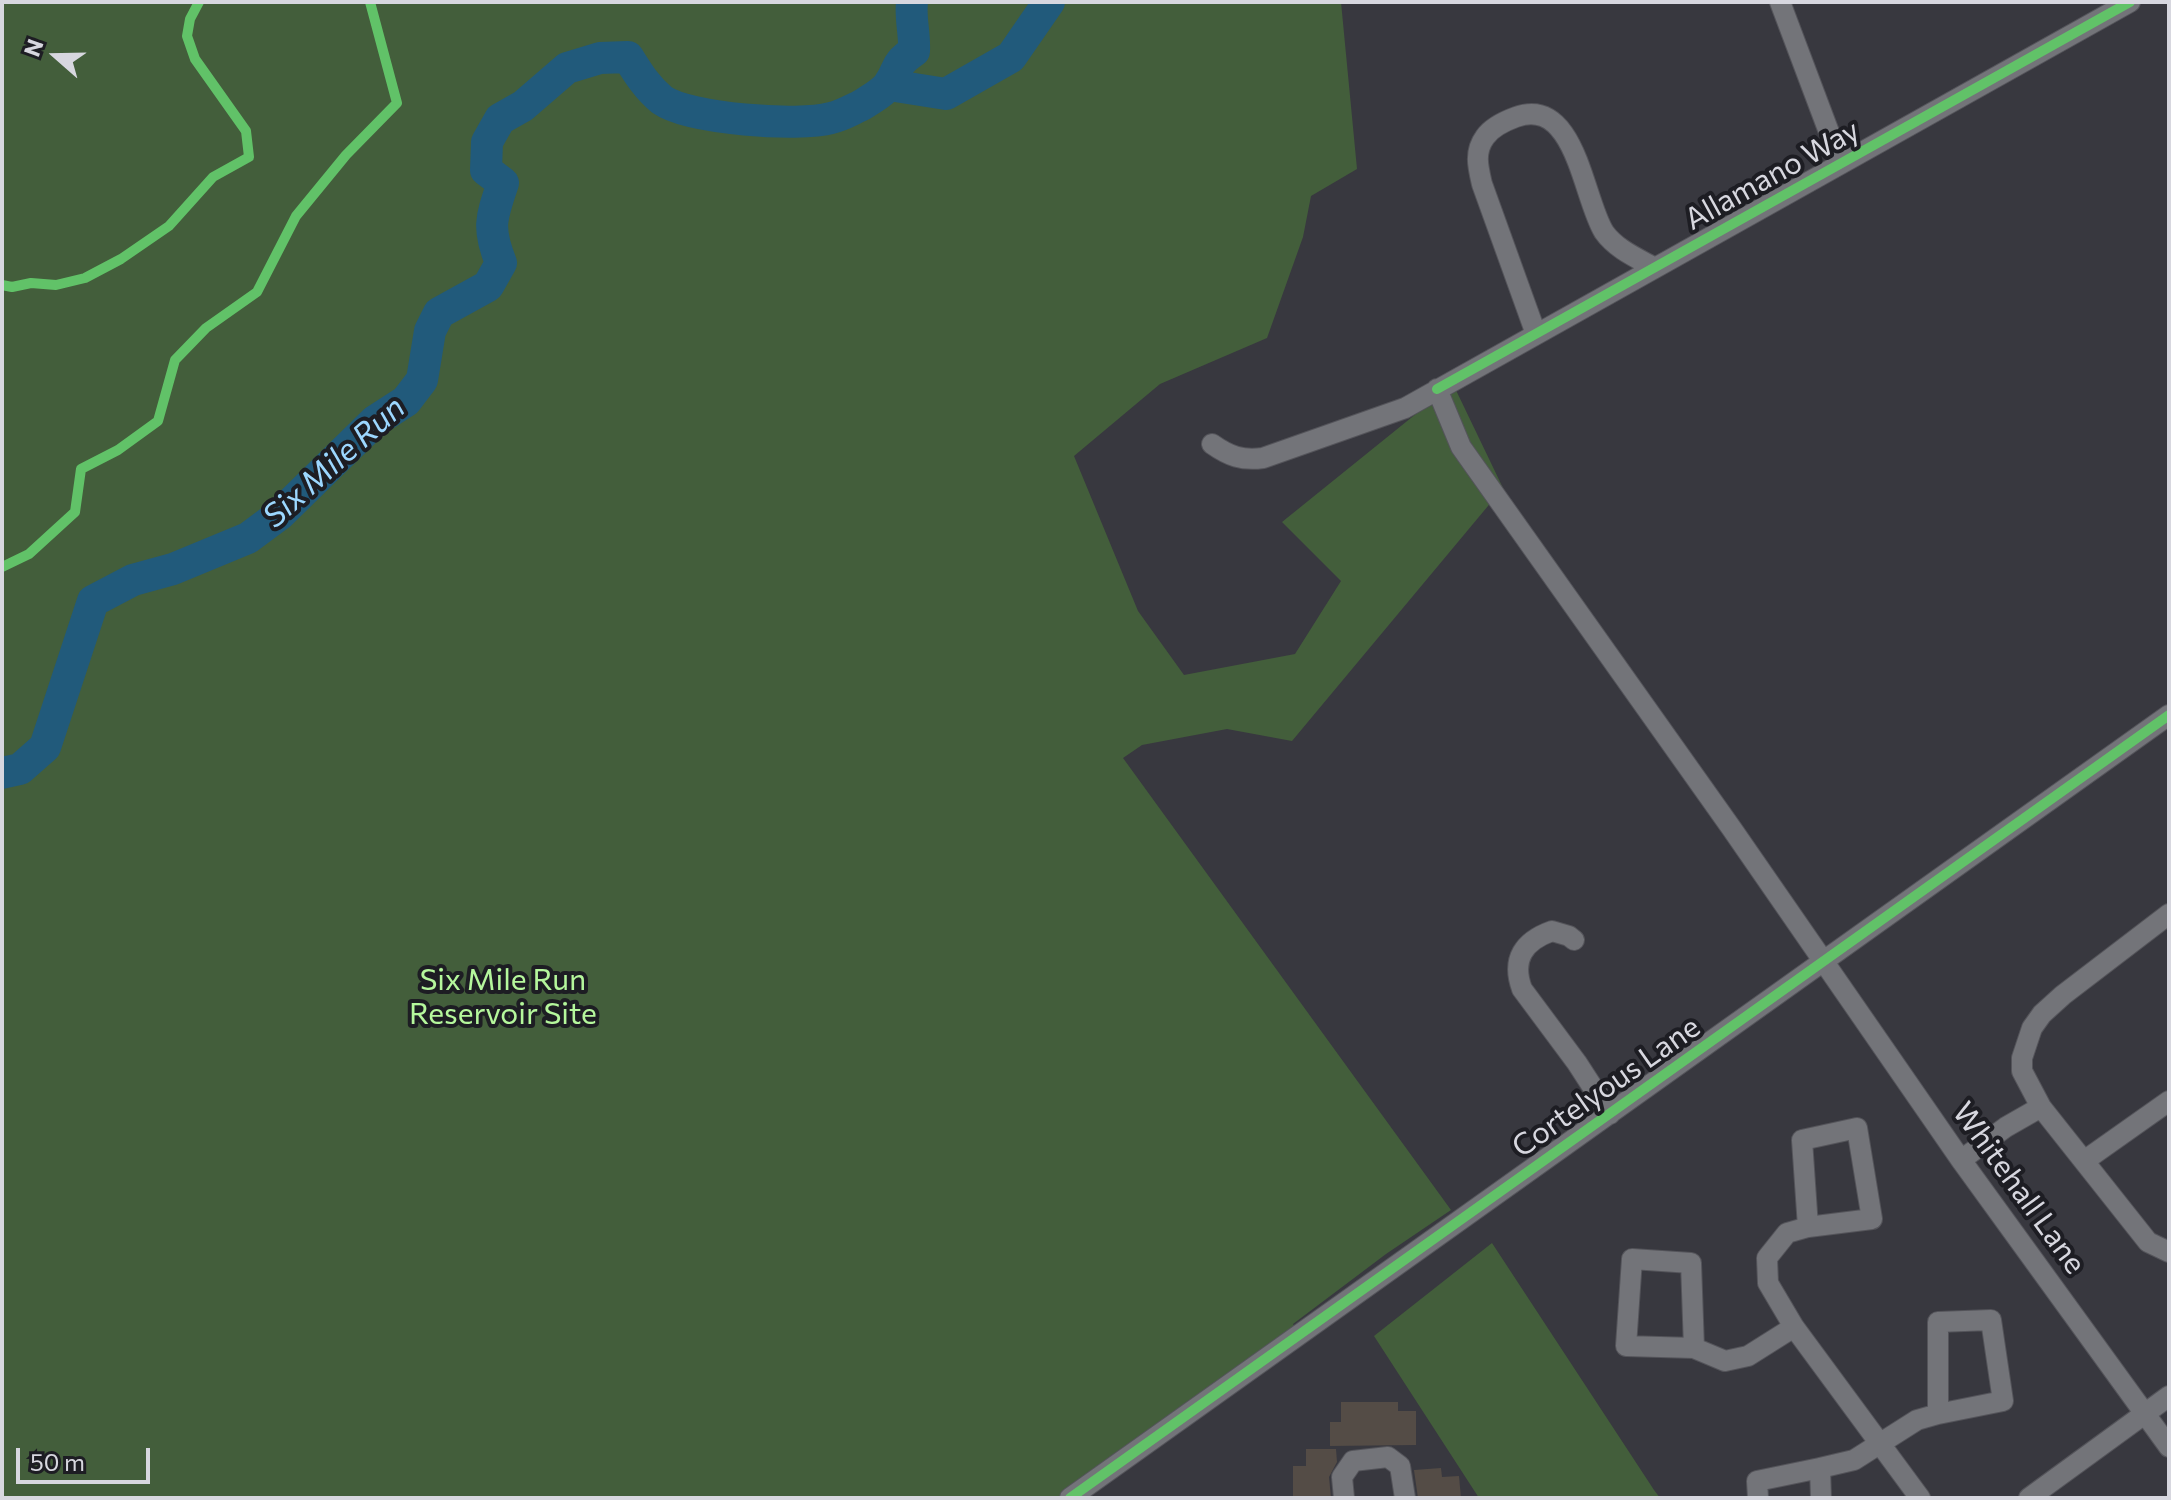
<!DOCTYPE html>
<style>
body{margin:0}
#map{position:relative;width:2171px;height:1500px;overflow:hidden;background:#38383f;font-family:Commissioner,sans-serif}
canvas{display:block}
.frame{position:absolute;inset:0;border:4px solid #d7d7df;pointer-events:none}
.north{position:absolute;left:16px;top:16px;width:80px;height:80px;-webkit-text-stroke:6px #1d1d23;paint-order:stroke;rotate:290deg;font-size:22px;font-weight:700;line-height:32px;text-align:center;color:#d7d7df}
.north::after{content:'';display:block;margin:auto;width:28px;height:36px;background:#d7d7df;clip-path:polygon(50% 0,100% 100%,50% 72%,0 100%)}
.scale{position:absolute;left:16px;top:1448px;width:134px;height:36px;box-sizing:border-box;border:4px solid #d7d7df;border-top:0;padding-left:10px;font-size:24px;line-height:28px;white-space:nowrap;color:#d7d7df;-webkit-text-stroke:6px #1d1d23;paint-order:stroke}
</style>
<div id="map">
<canvas width="2171" height="1500"></canvas>
<div class="frame"></div>
<div class="north">N</div>
<div class="scale">50 m</div>
</div>
<script>
const c = document.querySelector('canvas').getContext('2d');
c.lineJoin = 'round';
function fill(path, color) { c.fillStyle = color; c.fill(path, 'evenodd'); }
function trace(path, color, width, dash) { c.strokeStyle = color; c.lineWidth = width; c.lineCap = dash ? 'butt' : 'round'; c.setLineDash(dash || []); c.stroke(path); }
function write(font, color, halo, rows, align = 'center') {
  c.font = font + ' Commissioner,sans-serif'; c.lineWidth = 8; c.setLineDash([]); c.textBaseline = 'middle'; c.strokeStyle = halo; c.fillStyle = color; for (const [text, x, y, turn = 0] of rows) {
    c.save(); c.translate(x, y); c.rotate((+turn || 0) * Math.PI / 180); c.textAlign = isNaN(turn) ? turn : align; if (halo) c.strokeText(text, 0, 0); c.fillText(text, 0, 0); c.restore();
  }
}
fill(new Path2D(`
 M 2,2 L 1341,2 L 1357,169 L 1311,196 L 1303,237 L 1267,338 L 1160,384 L 1074,456 L 1138,611 L 1184,675 L 1295,654 L 1341,581 L 1282,522 L 1453,384 L 1503,488 L 1292,741 L 1227,729 L 1142,745 L 1123,758 L 1451,1210 L 1386,1254 L 1293,1324 L 1298,1332 L 1063,1498 L 2,1498 Z
 M 1492,1243 L 1654,1490 L 1660,1498 L 1479,1498 L 1374,1336 Z`), '#435e3b');
trace(new Path2D(`
 M 889,85 L 946,94 L 1011,57 L 1049,2
 M 2,773 L 20,769 L 45,747 L 93,601 L 133,580 L 173,569 L 248,538 L 279,515 L 375,421 L 406,401 L 422,380 L 430,331 L 439,313 L 488,286 L 501,263 C 487,228 491,218 503,183 L 486,170 L 487,142 L 500,119 L 523,106 L 567,68 L 600,58 L 628,57 C 638,73 647,88 662,100 C 689,119 799,127 831,118 C 841,116 851,110 860,106 C 868,101 884,92 889,84 C 901,66 893,66 914,51 C 915,34 910,18 912,2`), '#215a7b', 32);
fill(new Path2D(`
 M 1341,1402 L 1398,1402 L 1398,1411 L 1416,1411 L 1416,1445 L 1330,1446 L 1330,1422 L 1341,1422 Z
 M 1306,1449 L 1336,1449 L 1337,1462 L 1329,1477 L 1331,1498 L 1293,1498 L 1293,1466 L 1306,1466 Z
 M 1441,1468 L 1442,1477 L 1459,1476 L 1461,1498 L 1418,1498 L 1414,1470 Z`), '#544c46');
const minor = new Path2D(`
 M 1780,2 L 1841,164
 M 1536,334 L 1482,184 C 1478,167 1474,152 1485,137 C 1492,127 1505,121 1516,117 C 1576,96 1583,199 1604,232 C 1616,249 1637,258 1655,268
 M 1437,389 L 1461,447 L 1732,829 L 1961,1160 L 2169,1447
 M 1212,444 C 1229,456 1242,461 1263,458 L 1405,408 L 2130,2
 M 2169,914 L 2063,995 L 2042,1014 L 2032,1028 L 2022,1058 L 2022,1071 L 2041,1107 L 2148,1242 L 2169,1252
 M 1574,940 L 1569,936 L 1552,931 C 1524,941 1511,959 1522,989 L 1577,1063 L 1610,1114
 M 1857,1128 L 1872,1219 L 1808,1227 L 1802,1140 Z
 M 1961,1160 L 2006,1127 L 2041,1107
 M 2084,1161 L 2169,1101
 M 1808,1227 L 1787,1233 L 1767,1258 L 1768,1283 L 1794,1327 L 1920,1498
 M 1632,1259 L 1691,1263 L 1694,1348 L 1626,1346 Z
 M 1991,1320 L 2003,1401 L 1938,1414 L 1938,1322 Z
 M 1694,1348 L 1725,1361 L 1748,1356 L 1794,1327
 M 1820,1468 L 1854,1460 L 1917,1420 L 1938,1414
 M 1070,1498 L 2169,715
 M 1344,1498 L 1342,1477 L 1353,1461 L 1388,1457 L 1400,1466 L 1405,1498
 M 1758,1498 L 1757,1481 L 1820,1468 L 1821,1498
 M 2029,1498 L 2169,1396`);
trace(minor, '#54545a', 22);
trace(minor, '#737479', 20);
trace(new Path2D(`
 M 2,285 L 12,287 L 31,283 L 56,285 L 85,278 L 121,259 L 169,226 L 213,177 L 249,157 L 246,131 L 195,59 L 187,36 L 190,19 L 199,2
 M 1437,389 L 2130,2
 M 2,567 L 29,554 L 75,512 L 81,469 L 118,450 L 158,421 L 175,360 L 206,328 L 257,292 L 296,216 L 346,155 L 397,103 L 370,2
 M 1070,1498 L 2169,715`), '#61c268', 10);
write('30px', '#d7d7df', '#1d1d23', [
 ["Allamano Way",1772,175,-29],
 ["Cortelyous Lane",1606,1087,-35],
 ["Whitehall Lane",2019,1188,54]
]);
write('30px', '#b5f79c', '#1d1d23', [
 ["Six Mile Run",503,980],
 ["Reservoir Site",503,1014]
]);
write('italic 32px', '#9cd7ff', '#1d1d23', [
 ["Six Mile Run",334,462,-42]
]);
</script>
